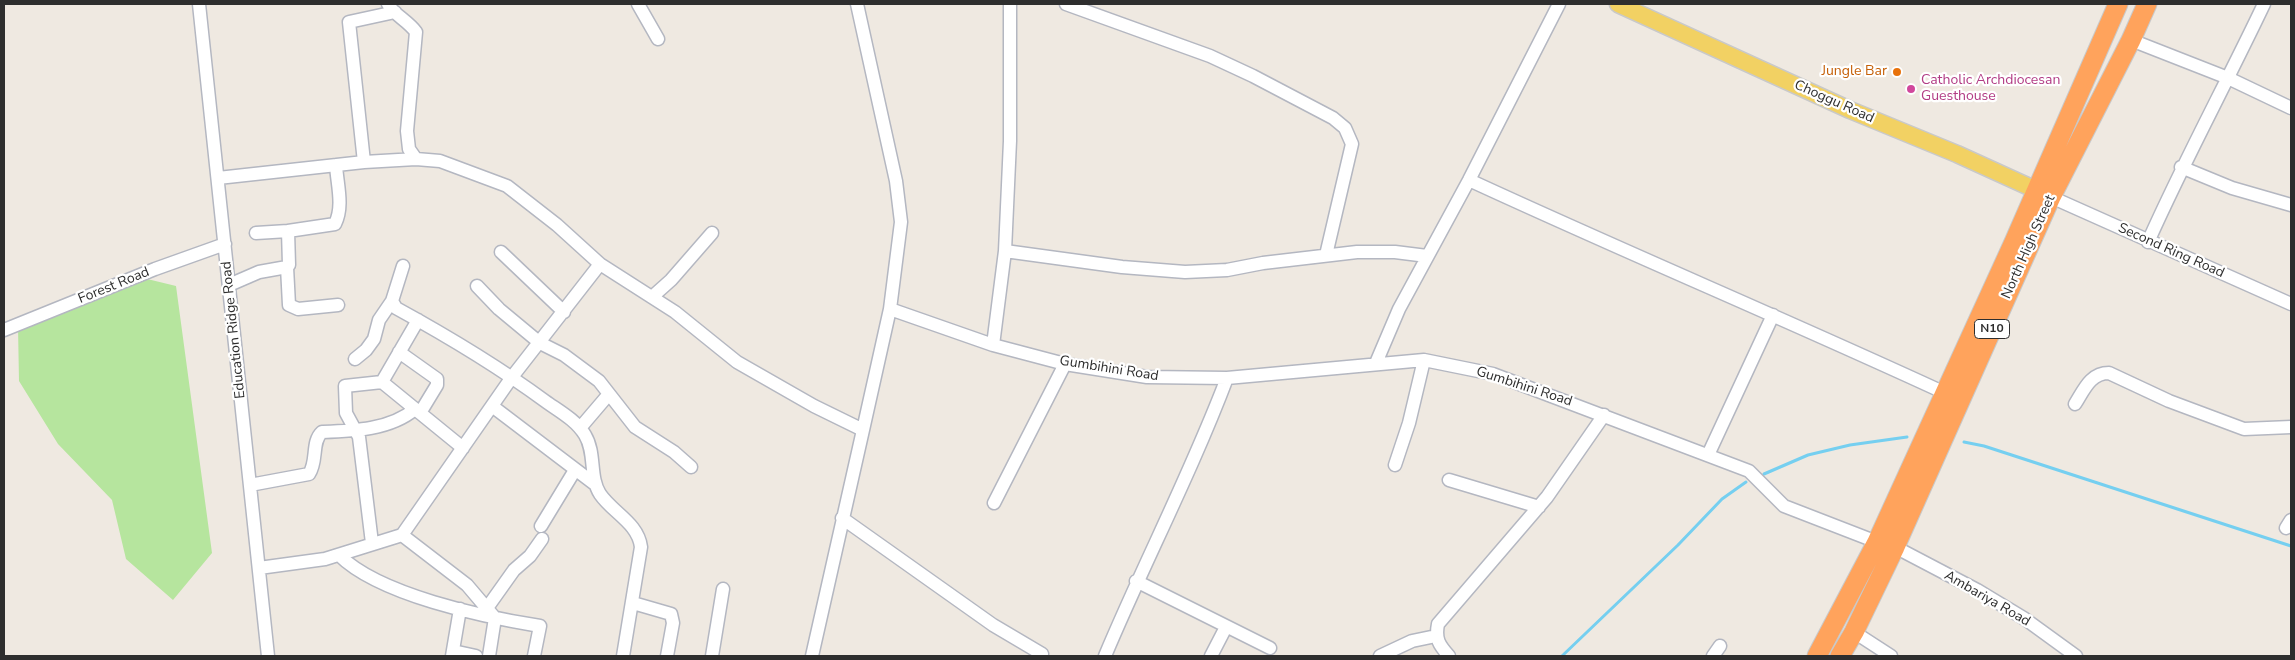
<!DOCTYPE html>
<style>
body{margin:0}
#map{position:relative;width:2295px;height:660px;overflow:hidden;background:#efe9e1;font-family:"Nunito Sans",sans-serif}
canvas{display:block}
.frame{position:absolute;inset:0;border:5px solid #2e2e2e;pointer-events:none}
</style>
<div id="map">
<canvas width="2295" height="660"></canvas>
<div class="frame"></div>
</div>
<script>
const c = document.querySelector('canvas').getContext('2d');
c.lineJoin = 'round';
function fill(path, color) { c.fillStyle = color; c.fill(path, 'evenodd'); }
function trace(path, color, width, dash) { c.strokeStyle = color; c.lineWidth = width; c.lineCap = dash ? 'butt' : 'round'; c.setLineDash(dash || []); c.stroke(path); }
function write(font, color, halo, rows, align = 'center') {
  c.font = font + ' "Nunito Sans",sans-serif'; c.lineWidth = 4.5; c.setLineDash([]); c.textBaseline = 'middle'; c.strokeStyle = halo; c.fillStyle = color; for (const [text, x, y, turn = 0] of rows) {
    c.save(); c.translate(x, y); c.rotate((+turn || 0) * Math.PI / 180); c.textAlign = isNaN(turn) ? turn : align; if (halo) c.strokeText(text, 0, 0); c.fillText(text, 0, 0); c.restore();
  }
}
fill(new Path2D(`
 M 139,277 L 176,286 L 212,553 L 173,600 L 126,559 L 112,500 L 58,444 L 19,381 L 18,327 Z`), '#b6e59e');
trace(new Path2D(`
 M 1964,442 L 1984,446 L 2291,546
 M 1764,474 L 1808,455 L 1850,445 L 1907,437
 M 1562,656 L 1678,545 L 1722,499 L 1746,482`), '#75cff0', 3);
const minor = new Path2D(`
 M 199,4 L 268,656
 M 388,4 C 394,15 407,20 416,32 L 407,131 L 409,149 L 416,159 L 440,161 L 507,186 L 557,225 L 600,264 L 675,312 L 737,362 L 814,406 L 863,430 L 812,656
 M 638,4 L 658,39
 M 857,4 L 896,181 L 901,222 L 890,309 L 863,430
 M 1066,4 L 1210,56 L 1253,76 L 1333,118 L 1345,128 L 1352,144 L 1326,255
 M 2131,40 L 2228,78 L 2291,108
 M 364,162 L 349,22 L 395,12
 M 2181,167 L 2232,188 L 2291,205
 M 218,178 L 364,162 L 416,159
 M 1469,180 C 1627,253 1787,320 1945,393
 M 2051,197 L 2291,304
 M 288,231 L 335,224 C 344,206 337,184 336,165
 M 2148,242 C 2184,161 2226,84 2264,4
 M 1005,251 L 1122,267 L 1185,272 L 1227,270 L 1263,263 L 1357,252 L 1395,252 L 1427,256
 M 501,252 L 564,312
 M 403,266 L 392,301 L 396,308 C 449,337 496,365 545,401 C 559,411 576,420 585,435 C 596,453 589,477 600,494 C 613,513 638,523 641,547 L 623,656
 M 287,267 L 289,305 L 298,309 L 338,305
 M 229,285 L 259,272 L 287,267 L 289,265 L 288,231 L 256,233
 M 477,286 L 499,309 L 540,343 L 564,355 L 599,381 L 635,427 L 674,452 L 691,467
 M 652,297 L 671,280 L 712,233
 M 890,309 L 993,345 L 1065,364 L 1147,377 L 1227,378 L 1424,360 L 1493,374 L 1749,471 L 1784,506 L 1877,542
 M 4,330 L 155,269 L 225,244
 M 993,345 L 1005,251 L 1010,141 L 1010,4
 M 399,352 L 437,379 L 437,385 L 420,413
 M 355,359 L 366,350 L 374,339 L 379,320 L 392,301
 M 1376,363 L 1399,309 L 1469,180 L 1559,4
 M 382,382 L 418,320
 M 2075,404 C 2084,390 2090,373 2109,373 L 2169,401 L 2244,429 L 2291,427
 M 492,406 L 596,485
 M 580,428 L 609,394
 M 1708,455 L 1773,315
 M 1395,465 L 1409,423 L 1424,360
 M 1449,480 L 1539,507
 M 250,485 L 309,474 C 318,461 311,442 322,432 C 353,431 390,430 415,409
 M 994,503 L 1065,364
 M 842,518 L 993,625 L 1042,654
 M 541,526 L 575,470
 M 2286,528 L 2291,520
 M 402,535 L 467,585 L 495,618 L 489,656
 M 372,543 L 359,437 L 346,413 L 345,386 L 382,382 L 463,448
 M 1895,547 L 1977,590 L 2025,619 L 2076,656
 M 339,555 C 379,595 484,617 540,626 L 534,656
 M 259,568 L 325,559 L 402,535 L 512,377 L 600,264
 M 1136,581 L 1270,648
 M 633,603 L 671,614 L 673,623 L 667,656
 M 487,608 L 514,570 L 530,556 L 542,539
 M 1854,632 L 1891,656
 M 453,651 L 476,656
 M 452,656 L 460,609
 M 712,656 L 723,589
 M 1105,656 C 1144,563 1191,473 1227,378
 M 1211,656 L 1226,627
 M 1380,656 L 1412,641 L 1436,636
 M 1449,656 C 1439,645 1435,639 1438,624 L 1547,497 L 1604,415
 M 1713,656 L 1720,646`);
const major = new Path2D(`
 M 1618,4 L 1850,110 L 1957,154 L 2047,195`);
const highway = new Path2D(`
 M 1817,656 L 1877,542 L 2014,242 L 2118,4
 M 1840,656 L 1854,632 L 1895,547 L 2051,197 L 2131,40 L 2147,4`);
trace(minor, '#b4b7c1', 15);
trace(major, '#c9c9c9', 19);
trace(highway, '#c9c9c9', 21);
trace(minor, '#fff', 12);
trace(major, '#f2d163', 16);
trace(highway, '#ffa35c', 19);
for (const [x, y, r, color] of [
 [1897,72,5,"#e8710a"],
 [1911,89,5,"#d1479c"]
]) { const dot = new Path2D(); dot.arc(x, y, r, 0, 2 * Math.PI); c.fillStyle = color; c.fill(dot); trace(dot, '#fff', 2); }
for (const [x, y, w] of [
 [1992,329,35]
]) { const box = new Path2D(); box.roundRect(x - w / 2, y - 9.5, w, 19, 4); c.fillStyle = '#fff'; c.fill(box); trace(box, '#2e2e2e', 1); }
write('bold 12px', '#2e2e2e', null, [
 ["N10",1992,329]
]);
write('14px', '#c56008', '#fff', [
 ["Jungle Bar",1887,72]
], 'right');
write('14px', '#b23c85', '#fff', [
 ["Catholic Archdiocesan",1921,81],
 ["Guesthouse",1921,97]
], 'left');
write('14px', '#2e2e2e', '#fff', [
 ["Choggu Road",1834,102,24],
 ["North High Street",2029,247,-66],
 ["Second Ring Road",2171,251,24],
 ["Forest Road",114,286,-22],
 ["Education Ridge Road",234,330,-96],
 ["Gumbihini Road",1109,369,9],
 ["Gumbihini Road",1524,387,18],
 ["Ambariya Road",1987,599,30]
]);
</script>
